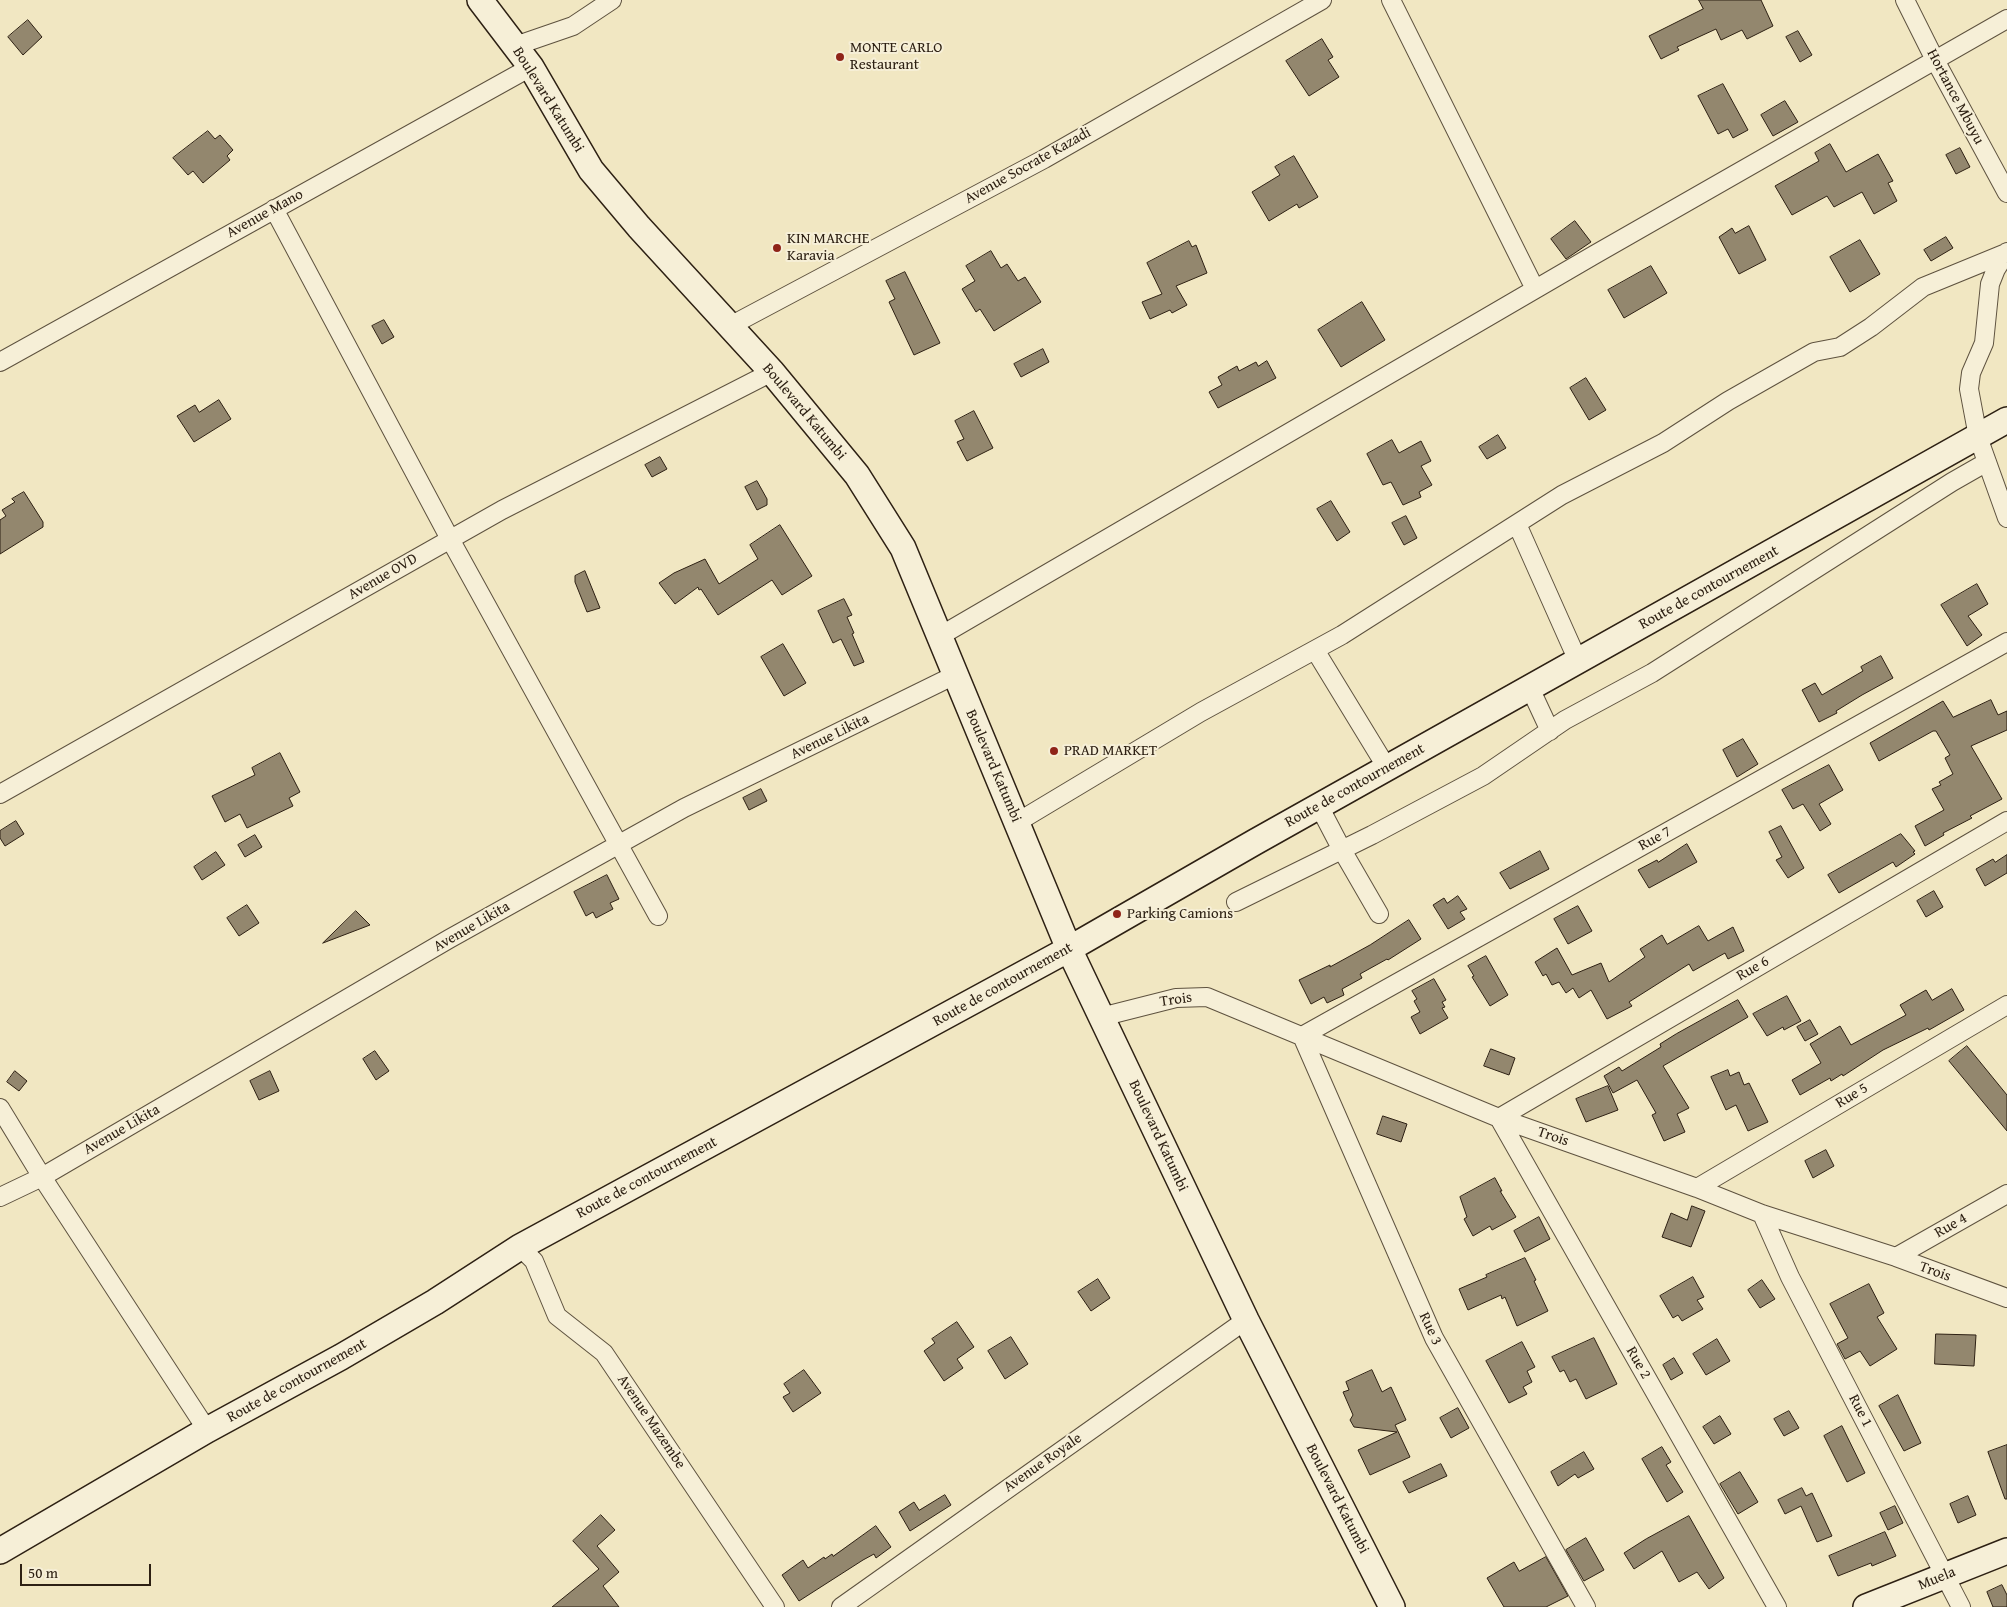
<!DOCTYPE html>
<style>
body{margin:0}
#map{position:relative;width:2007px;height:1607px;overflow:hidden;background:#f1e7c2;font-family:"Gentium Book Plus",serif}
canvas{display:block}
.scale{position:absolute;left:20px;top:1564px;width:131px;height:22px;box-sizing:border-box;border:2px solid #2d2013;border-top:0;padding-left:6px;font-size:15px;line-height:18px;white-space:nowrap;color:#2d2013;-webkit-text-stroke:4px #f6efd7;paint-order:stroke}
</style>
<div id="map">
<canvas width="2007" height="1607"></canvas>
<div class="scale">50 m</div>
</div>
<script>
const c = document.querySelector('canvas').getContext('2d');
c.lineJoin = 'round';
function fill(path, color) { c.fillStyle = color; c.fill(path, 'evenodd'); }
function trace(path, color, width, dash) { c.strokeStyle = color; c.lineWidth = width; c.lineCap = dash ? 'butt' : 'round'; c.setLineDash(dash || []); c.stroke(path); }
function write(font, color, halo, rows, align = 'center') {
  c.font = font + ' "Gentium Book Plus",serif'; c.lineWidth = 4; c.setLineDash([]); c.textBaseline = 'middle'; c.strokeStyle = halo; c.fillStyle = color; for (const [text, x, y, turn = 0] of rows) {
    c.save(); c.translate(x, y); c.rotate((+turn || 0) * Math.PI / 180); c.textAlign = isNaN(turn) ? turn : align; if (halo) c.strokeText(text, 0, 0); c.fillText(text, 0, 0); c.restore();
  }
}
const building = new Path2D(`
 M 1699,0 L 1761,0 L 1773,26 L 1747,39 L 1742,30 L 1721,40 L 1716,29 L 1677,47 L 1679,50 L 1661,59 L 1649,36 L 1703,9 Z
 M 28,20 L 42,37 L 23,55 L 8,37 Z
 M 1798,31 L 1812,55 L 1800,62 L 1786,37 Z
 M 1322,39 L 1333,57 L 1328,60 L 1339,77 L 1309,96 L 1286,61 Z
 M 1723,84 L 1748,130 L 1733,138 L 1728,129 L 1718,134 L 1698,96 Z
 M 1785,101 L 1798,122 L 1773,136 L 1761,115 Z
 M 208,131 L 215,139 L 220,135 L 233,150 L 227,156 L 230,160 L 203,183 L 193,171 L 188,175 L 173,158 Z
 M 1830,144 L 1846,172 L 1878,154 L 1893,181 L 1888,183 L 1897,201 L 1874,214 L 1862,192 L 1834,207 L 1827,196 L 1792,215 L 1775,186 L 1819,161 L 1815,153 Z
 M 1960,148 L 1970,167 L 1956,174 L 1946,155 Z
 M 1294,156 L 1318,197 L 1299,208 L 1297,204 L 1269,221 L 1252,192 L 1280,175 L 1275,167 Z
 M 1575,221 L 1591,242 L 1566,259 L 1551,239 Z
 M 1749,226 L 1766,260 L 1739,274 L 1719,237 L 1732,228 L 1735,233 Z
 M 1946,237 L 1953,248 L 1931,261 L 1924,250 Z
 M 1860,240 L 1880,274 L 1850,292 L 1830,257 Z
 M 1189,241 L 1192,247 L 1196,245 L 1207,273 L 1176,286 L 1187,305 L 1172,313 L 1170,310 L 1150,319 L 1142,302 L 1162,294 L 1147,263 Z
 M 991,251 L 1001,268 L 1007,264 L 1018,281 L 1025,277 L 1041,302 L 994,331 L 980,309 L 976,312 L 962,289 L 975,281 L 966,266 Z
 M 1651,266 L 1667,293 L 1624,318 L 1608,290 Z
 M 905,272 L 940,343 L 914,355 L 889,302 L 895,299 L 886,281 Z
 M 1362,302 L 1385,340 L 1341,367 L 1318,330 Z
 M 384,320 L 394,337 L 382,344 L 372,326 Z
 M 1043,349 L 1049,362 L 1021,377 L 1014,364 Z
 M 1267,361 L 1276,378 L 1218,408 L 1209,392 L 1222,385 L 1218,377 L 1237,366 L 1239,371 L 1256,362 L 1258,366 Z
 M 1586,378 L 1606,410 L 1589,420 L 1570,388 Z
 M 219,400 L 231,419 L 194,442 L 177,416 L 195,405 L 199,412 Z
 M 974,411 L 993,448 L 967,461 L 957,442 L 964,439 L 955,421 Z
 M 1498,435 L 1506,448 L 1487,459 L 1479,447 Z
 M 1392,440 L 1399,453 L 1421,441 L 1431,461 L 1421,466 L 1432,485 L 1419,492 L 1421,497 L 1403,505 L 1391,482 L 1383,485 L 1367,454 Z
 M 660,457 L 667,469 L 652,477 L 645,465 Z
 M 757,481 L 767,499 L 767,505 L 757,510 L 745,487 Z
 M 24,492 L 43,522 L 43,527 L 0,554 L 0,520 L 6,516 L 2,510 L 15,502 L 12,499 Z
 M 1331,501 L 1350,532 L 1337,541 L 1317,509 Z
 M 1406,516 L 1417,538 L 1404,545 L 1392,523 Z
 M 780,525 L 812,576 L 782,595 L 772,580 L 718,615 L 701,589 L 699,590 L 698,587 L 675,604 L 659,583 L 674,573 L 705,559 L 719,584 L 758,559 L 750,545 Z
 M 585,571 L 600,608 L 587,612 L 575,582 L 575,576 Z
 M 1977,584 L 1988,604 L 1968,616 L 1982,635 L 1967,646 L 1941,605 Z
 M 844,599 L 852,615 L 847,617 L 854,633 L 852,634 L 864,662 L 854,666 L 841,639 L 833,643 L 818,611 Z
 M 783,644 L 806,683 L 784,696 L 761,657 Z
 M 1881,656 L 1893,678 L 1862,695 L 1836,711 L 1837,713 L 1819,722 L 1802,690 L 1815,683 L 1822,695 L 1863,671 L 1861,667 Z
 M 1991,700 L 1998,715 L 2007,711 L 2007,730 L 1971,746 L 2002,799 L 1970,816 L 1972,818 L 1943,833 L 1944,835 L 1925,846 L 1915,826 L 1944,810 L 1932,789 L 1941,785 L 1939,782 L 1953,774 L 1945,758 L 1950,755 L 1936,731 L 1933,731 L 1879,761 L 1870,743 L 1943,701 L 1953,717 Z
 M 1743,739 L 1758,764 L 1737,777 L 1723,750 Z
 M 280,753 L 300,792 L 289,798 L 293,806 L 247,828 L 240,814 L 225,822 L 212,796 L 255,775 L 252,768 Z
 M 1829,765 L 1843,790 L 1819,804 L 1831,824 L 1820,831 L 1803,804 L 1793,809 L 1782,790 Z
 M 761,789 L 767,801 L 749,810 L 743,798 Z
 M 16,821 L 24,834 L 5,846 L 0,838 L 0,831 Z
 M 1781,826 L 1804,868 L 1788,878 L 1776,860 L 1782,857 L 1769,832 Z
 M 1901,834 L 1915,851 L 1913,852 L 1915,854 L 1896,867 L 1893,862 L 1839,893 L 1828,875 Z
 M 255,835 L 262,847 L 245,857 L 238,845 Z
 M 1687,844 L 1697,862 L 1649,888 L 1638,870 L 1657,860 L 1658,862 Z
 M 1540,851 L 1549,869 L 1510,889 L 1500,873 Z
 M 216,852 L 225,865 L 202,880 L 194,867 Z
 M 2007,855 L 2007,873 L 1985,886 L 1976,869 L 1993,859 L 1995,862 Z
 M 607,875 L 619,899 L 610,903 L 613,909 L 596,918 L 593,912 L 586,916 L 574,892 Z
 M 1934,891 L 1943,907 L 1926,917 L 1917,901 Z
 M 1458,896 L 1467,909 L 1460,912 L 1465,919 L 1448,929 L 1433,905 L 1444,898 L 1447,903 Z
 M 247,905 L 259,923 L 239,936 L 227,918 Z
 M 1578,906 L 1592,931 L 1568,944 L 1554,919 Z
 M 356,911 L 370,925 L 323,943 Z
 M 1409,920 L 1421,939 L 1388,960 L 1387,959 L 1360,974 L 1362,978 L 1342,989 L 1344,995 L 1327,1003 L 1324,997 L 1311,1004 L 1299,980 L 1330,965 L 1330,967 L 1370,945 Z
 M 1699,926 L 1708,941 L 1733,927 L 1744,951 L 1728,959 L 1725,953 L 1693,971 L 1689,964 L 1629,1002 L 1632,1006 L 1607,1019 L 1591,990 L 1579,998 L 1573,988 L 1566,993 L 1559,982 L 1552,985 L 1546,974 L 1543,976 L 1535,962 L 1557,948 L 1572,975 L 1601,963 L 1609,982 L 1645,957 L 1640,949 L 1662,935 L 1667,944 Z
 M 1486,956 L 1508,995 L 1490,1006 L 1472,977 L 1474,976 L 1468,966 Z
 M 1434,979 L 1446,1000 L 1442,1002 L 1445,1007 L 1442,1008 L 1448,1018 L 1420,1034 L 1411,1017 L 1420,1012 L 1414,1001 L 1417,999 L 1412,991 Z
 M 1952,989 L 1964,1010 L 1929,1030 L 1928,1028 L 1883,1050 L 1843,1076 L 1842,1074 L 1831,1081 L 1830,1078 L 1800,1095 L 1792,1080 L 1821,1063 L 1810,1044 L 1840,1026 L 1851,1045 L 1906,1015 L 1900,1005 L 1926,990 L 1932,1000 Z
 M 1787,996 L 1801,1021 L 1784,1030 L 1783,1027 L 1767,1036 L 1753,1014 Z
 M 1738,1000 L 1748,1017 L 1663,1066 L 1689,1108 L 1677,1114 L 1685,1132 L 1664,1141 L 1652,1115 L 1656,1113 L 1637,1080 L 1613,1093 L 1604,1076 L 1619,1067 L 1622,1071 L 1661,1047 L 1660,1044 L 1676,1034 Z
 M 1810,1020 L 1818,1034 L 1805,1041 L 1797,1027 Z
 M 1967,1046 L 2007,1095 L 2007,1131 L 1949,1061 Z
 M 1491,1049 L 1515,1058 L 1509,1075 L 1484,1066 Z
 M 375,1051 L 389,1071 L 376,1080 L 363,1059 Z
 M 1728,1070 L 1730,1076 L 1739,1072 L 1744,1085 L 1749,1083 L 1768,1122 L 1748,1131 L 1736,1105 L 1726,1110 L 1711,1077 Z
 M 15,1071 L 27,1081 L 19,1091 L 7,1082 Z
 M 270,1071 L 279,1091 L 259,1100 L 250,1081 Z
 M 1608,1086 L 1618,1110 L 1586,1122 L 1576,1099 Z
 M 1383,1116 L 1407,1124 L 1401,1142 L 1377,1134 Z
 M 1826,1150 L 1834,1166 L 1813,1178 L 1805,1161 Z
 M 1495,1178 L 1502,1191 L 1500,1191 L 1516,1217 L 1492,1230 L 1490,1226 L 1473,1236 L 1464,1219 L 1467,1217 L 1460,1197 Z
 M 1692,1206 L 1705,1211 L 1691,1247 L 1662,1237 L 1671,1213 L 1687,1220 Z
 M 1539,1217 L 1550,1239 L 1525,1252 L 1514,1231 Z
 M 1525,1258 L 1536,1280 L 1534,1281 L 1548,1311 L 1517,1326 L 1505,1297 L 1502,1299 L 1501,1295 L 1468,1310 L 1459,1289 L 1487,1277 L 1486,1275 Z
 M 1693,1277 L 1704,1297 L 1697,1300 L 1703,1309 L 1682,1321 L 1678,1315 L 1673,1318 L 1660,1296 Z
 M 1098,1279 L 1110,1298 L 1091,1311 L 1078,1292 Z
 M 1762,1280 L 1775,1299 L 1760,1308 L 1748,1290 Z
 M 1869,1284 L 1884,1313 L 1877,1317 L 1897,1349 L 1870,1366 L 1860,1351 L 1845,1359 L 1837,1344 L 1848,1338 L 1830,1304 Z
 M 957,1322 L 974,1347 L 957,1359 L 963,1368 L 944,1381 L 924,1351 L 935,1343 L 932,1339 Z
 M 1936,1334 L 1976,1335 L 1974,1366 L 1935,1364 Z
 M 1011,1337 L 1028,1364 L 1005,1379 L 988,1351 Z
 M 1594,1338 L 1617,1384 L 1586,1399 L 1576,1379 L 1570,1382 L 1564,1370 L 1560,1372 L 1552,1357 Z
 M 1717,1339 L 1730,1361 L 1706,1375 L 1693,1354 Z
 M 1522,1342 L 1535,1367 L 1527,1371 L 1532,1382 L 1523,1387 L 1527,1394 L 1509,1403 L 1486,1361 Z
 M 1674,1358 L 1683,1373 L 1671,1380 L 1663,1365 Z
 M 804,1370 L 821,1393 L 793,1412 L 783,1397 L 790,1393 L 784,1384 Z
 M 1372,1370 L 1382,1392 L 1391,1387 L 1406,1420 L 1395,1425 L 1410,1457 L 1370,1475 L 1358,1450 L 1397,1432 L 1354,1427 L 1350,1420 L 1353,1415 L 1343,1392 L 1349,1390 L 1346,1382 Z
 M 1898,1395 L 1921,1443 L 1904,1451 L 1879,1406 Z
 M 1458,1408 L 1469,1428 L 1451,1438 L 1440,1418 Z
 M 1789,1411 L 1799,1428 L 1784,1436 L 1774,1419 Z
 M 1720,1416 L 1731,1434 L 1714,1444 L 1703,1427 Z
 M 1842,1426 L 1865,1473 L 1847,1482 L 1824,1436 Z
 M 2007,1445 L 2007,1499 L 2005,1499 L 1988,1452 Z
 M 1662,1447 L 1671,1462 L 1666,1465 L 1683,1492 L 1667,1502 L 1642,1459 Z
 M 1584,1452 L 1594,1469 L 1578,1478 L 1575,1474 L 1558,1486 L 1551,1472 Z
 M 1441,1464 L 1447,1476 L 1409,1493 L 1403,1482 Z
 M 1740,1472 L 1758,1502 L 1738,1514 L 1720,1484 Z
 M 1802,1488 L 1806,1496 L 1812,1493 L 1832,1536 L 1817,1542 L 1801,1506 L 1785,1514 L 1778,1500 Z
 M 945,1495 L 951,1505 L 910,1531 L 899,1512 L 914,1502 L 919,1510 Z
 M 1968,1496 L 1976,1515 L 1958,1523 L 1950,1504 Z
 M 1895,1506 L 1903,1523 L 1888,1530 L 1880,1513 Z
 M 601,1515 L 615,1530 L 597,1546 L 619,1572 L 603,1586 L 619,1607 L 552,1607 L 599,1569 L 573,1541 Z
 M 1689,1516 L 1724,1578 L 1709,1589 L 1697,1572 L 1679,1582 L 1662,1551 L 1634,1569 L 1624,1553 L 1646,1539 Z
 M 876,1526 L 891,1547 L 876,1558 L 874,1554 L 863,1560 L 799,1601 L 782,1575 L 803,1560 L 808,1568 L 824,1557 L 825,1559 L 832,1554 L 833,1556 Z
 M 1885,1532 L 1896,1556 L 1872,1566 L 1871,1563 L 1838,1576 L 1829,1556 Z
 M 1586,1538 L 1604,1570 L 1584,1581 L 1566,1550 Z
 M 1546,1557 L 1568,1596 L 1546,1607 L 1504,1607 L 1487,1578 L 1514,1562 L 1519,1571 Z
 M 2002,1585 L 2007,1595 L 2007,1607 L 1993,1607 L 1987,1592 Z`);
fill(building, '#93876e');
trace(building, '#2d2013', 1);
const street = new Path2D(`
 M 1391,0 L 1535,289
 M 1905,0 L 1935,60 L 2007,193
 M 515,46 L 573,26 L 612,0
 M 274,209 L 450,539 L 658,916
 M 2007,252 L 1996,269 L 1990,284 L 1984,343 L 1971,373 L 1969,389 L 1978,437 L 2007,518
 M 730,326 L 1044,159 L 1322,0
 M 0,362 L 531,67
 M 1517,524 L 1578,661
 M 940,636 L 1594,255 L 2007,19
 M 1315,650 L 1387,768
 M 1530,688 L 1550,731
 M 0,794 L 502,510 L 772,372
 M 1319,806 L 1342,850 L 1379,914
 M 1016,823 L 1201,712 L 1342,635 L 1562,495 L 1663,443 L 1728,401 L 1814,352 L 1840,347 L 1871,327 L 1923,287 L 2006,253
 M 1236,902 L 1372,835 L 1483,776 L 1565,720 L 1652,673 L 1952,482 L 1987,462
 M 1101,1017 L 1176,998 L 1207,997 L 1499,1118 L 1697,1188 L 1762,1214 L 1896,1257 L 2007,1298
 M 0,1108 L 42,1177 L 207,1430
 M 1697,1188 L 2007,1005
 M 0,1197 L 42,1177 L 449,939 L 684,808 L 955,675
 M 1762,1214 L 1790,1277 L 1961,1607
 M 520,1247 L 534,1261 L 557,1316 L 604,1353 L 775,1607
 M 1896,1257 L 2007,1194
 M 841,1607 L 1246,1320
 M 1586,1607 L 1434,1338 L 1302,1036 L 2007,642
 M 1777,1607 L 1499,1118 L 2007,821`);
const secondary = new Path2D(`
 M 480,0 L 531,67 L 591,170 L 639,227 L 772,372 L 857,475 L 903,548 L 1069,949 L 1246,1320 L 1392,1607
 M 0,1551 L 207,1430 L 341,1357 L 435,1302 L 520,1247 L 1069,949 L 1255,842 L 2007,420
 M 1866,1607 L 2007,1551`);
trace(street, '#5e523f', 20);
trace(secondary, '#2d2013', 28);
trace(street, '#f6efd7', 18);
trace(secondary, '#f6efd7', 25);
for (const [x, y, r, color] of [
 [840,57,5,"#8f2418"],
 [777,248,5,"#8f2418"],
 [1054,751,5,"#8f2418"],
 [1117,914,5,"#8f2418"]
]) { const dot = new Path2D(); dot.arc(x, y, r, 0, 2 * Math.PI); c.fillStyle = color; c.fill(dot); trace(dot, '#f6efd7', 2); }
write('15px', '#2d2013', '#f6efd7', [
 ["MONTE CARLO",850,48],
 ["Restaurant",850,65],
 ["KIN MARCHE",787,239],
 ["Karavia",787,256],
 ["PRAD MARKET",1064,751],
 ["Parking Camions",1127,914]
], 'left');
write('15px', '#2d2013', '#f6efd7', [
 ["Hortance Mbuyu",1955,97,62],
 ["Boulevard Katumbi",548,100,58],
 ["Avenue Socrate Kazadi",1028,166,-29],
 ["Avenue Mano",265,214,-29],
 ["Boulevard Katumbi",804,412,50],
 ["Avenue OVD",383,577,-30],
 ["Route de contournement",1709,588,-29],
 ["Avenue Likita",830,737,-26],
 ["Boulevard Katumbi",993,766,67],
 ["Route de contournement",1355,786,-29],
 ["Rue 7",1655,839,-29],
 ["Avenue Likita",472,927,-30],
 ["Rue 6",1753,969,-30],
 ["Route de contournement",1003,985,-29],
 ["Trois",1176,1000,-8],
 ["Rue 5",1852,1096,-31],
 ["Avenue Likita",122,1130,-30],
 ["Boulevard Katumbi",1158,1136,65],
 ["Trois",1553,1137,19],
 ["Route de contournement",647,1178,-28],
 ["Rue 4",1951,1226,-30],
 ["Trois",1935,1272,20],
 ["Rue 3",1430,1329,65],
 ["Rue 2",1638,1363,60],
 ["Route de contournement",297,1381,-29],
 ["Rue 1",1860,1411,63],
 ["Avenue Mazembe",651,1422,56],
 ["Avenue Royale",1043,1463,-35],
 ["Boulevard Katumbi",1337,1499,63],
 ["Muela",1937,1579,-22]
]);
</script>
